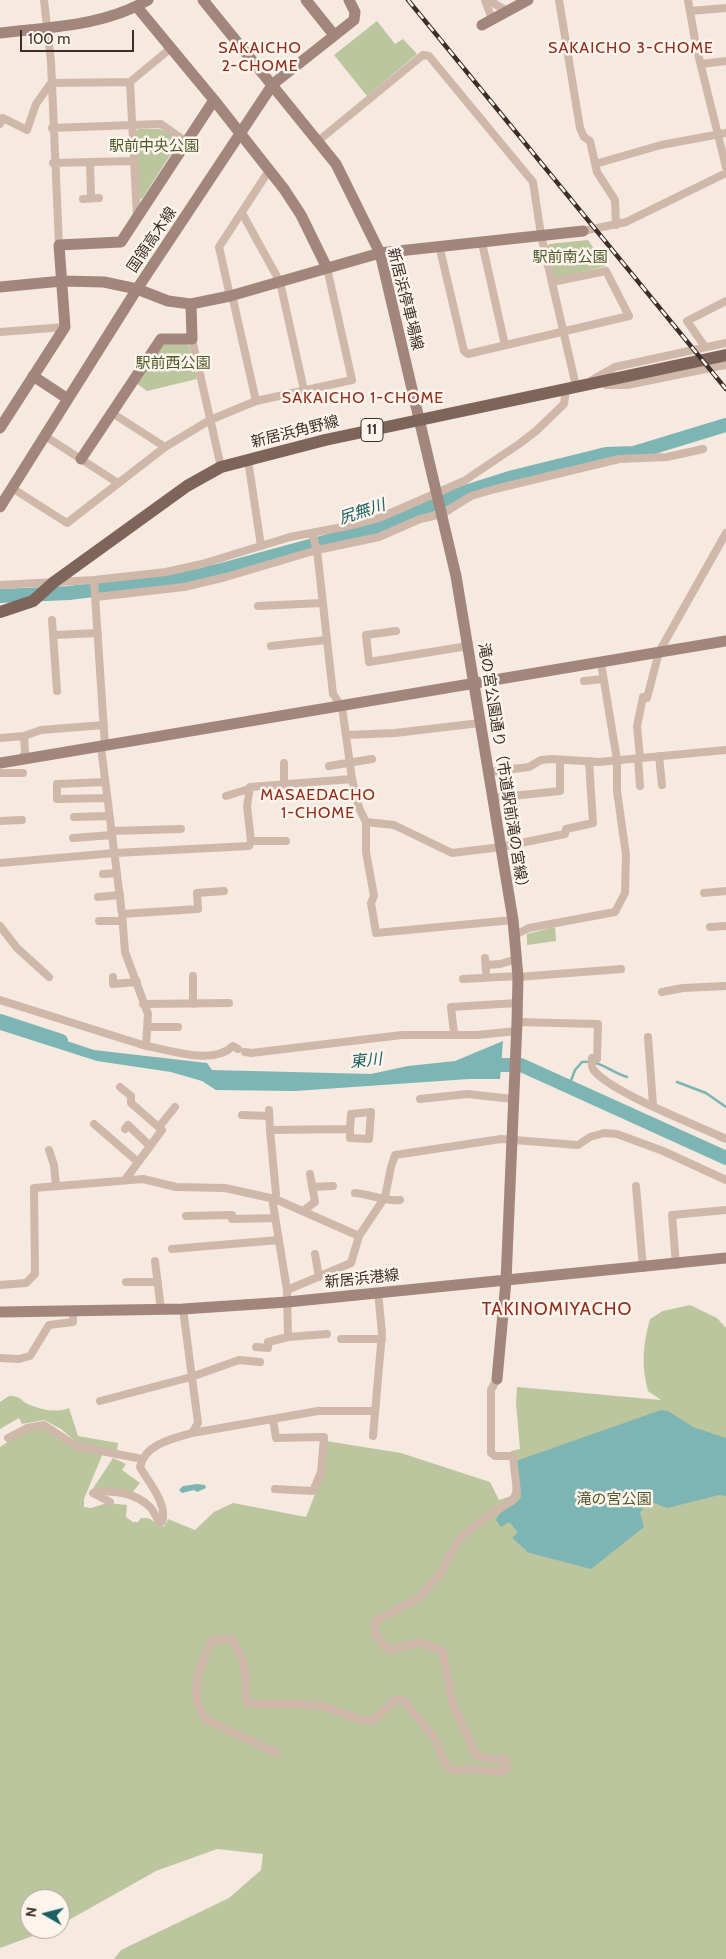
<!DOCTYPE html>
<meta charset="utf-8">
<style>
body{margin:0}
#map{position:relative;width:726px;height:1959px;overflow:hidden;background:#f5e9e0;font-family:Cabin,sans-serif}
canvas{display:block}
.north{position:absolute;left:20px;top:1889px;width:50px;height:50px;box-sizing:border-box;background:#fcf4ed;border:1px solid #afa59f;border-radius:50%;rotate:278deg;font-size:14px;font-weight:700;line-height:20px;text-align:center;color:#3c2e2a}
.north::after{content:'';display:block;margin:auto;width:18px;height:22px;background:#1c6161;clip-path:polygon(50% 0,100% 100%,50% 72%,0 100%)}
.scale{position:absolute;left:20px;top:30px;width:114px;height:22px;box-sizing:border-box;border:2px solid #3c2e2a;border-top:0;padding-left:6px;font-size:15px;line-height:18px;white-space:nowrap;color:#3c2e2a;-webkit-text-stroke:4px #fcf4ed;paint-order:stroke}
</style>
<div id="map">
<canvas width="726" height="1959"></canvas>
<div class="north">N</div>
<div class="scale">100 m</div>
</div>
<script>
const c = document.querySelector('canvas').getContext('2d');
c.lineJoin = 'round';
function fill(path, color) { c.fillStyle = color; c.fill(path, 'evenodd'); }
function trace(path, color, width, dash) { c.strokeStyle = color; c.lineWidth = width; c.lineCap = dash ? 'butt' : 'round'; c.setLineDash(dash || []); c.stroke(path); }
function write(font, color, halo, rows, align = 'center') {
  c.font = font + ' Cabin,"Noto Sans JP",sans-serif'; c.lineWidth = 5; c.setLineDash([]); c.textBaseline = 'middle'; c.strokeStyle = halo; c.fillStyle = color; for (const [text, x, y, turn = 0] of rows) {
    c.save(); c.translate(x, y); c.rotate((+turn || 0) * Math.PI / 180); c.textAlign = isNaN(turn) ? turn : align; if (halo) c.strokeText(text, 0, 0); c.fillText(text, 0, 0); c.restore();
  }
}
fill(new Path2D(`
 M 377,21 L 395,44 L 403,39 L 417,54 L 367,96 L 334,55 Z
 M 139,129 L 160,129 L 178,139 L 178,143 L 142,199 L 138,198 L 135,131 Z
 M 588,240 L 606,266 L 557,278 L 553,275 L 547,247 L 549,244 Z
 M 186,343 L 189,345 L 197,379 L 147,391 L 136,383 L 161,344 Z
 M 555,927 L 556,941 L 527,945 L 527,934 Z
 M 690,1305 L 717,1318 L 726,1328 L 726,1959 L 114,1959 L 121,1950 L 229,1898 L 261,1870 L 263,1854 L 217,1849 L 156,1871 L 60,1925 L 60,1899 L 30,1899 L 30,1929 L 52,1929 L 0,1948 L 0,1447 L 21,1433 L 43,1426 L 68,1443 L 103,1453 L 84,1499 L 84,1507 L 91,1508 L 107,1503 L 127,1505 L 126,1517 L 133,1522 L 138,1522 L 141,1518 L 148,1518 L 164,1527 L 168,1519 L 195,1530 L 214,1512 L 233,1503 L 306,1517 L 325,1469 L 326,1441 L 401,1453 L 490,1482 L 499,1500 L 511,1496 C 516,1484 510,1465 511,1451 L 520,1449 L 516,1403 L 517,1387 L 661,1400 L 648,1391 C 641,1366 643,1344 650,1319 L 663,1311 Z
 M 9,1396 C 22,1396 20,1401 30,1405 C 43,1410 56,1413 69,1408 L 78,1436 L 118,1443 L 117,1451 L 80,1445 L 61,1429 L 44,1420 L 22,1424 L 19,1418 L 0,1429 L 0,1402 Z
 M 113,1458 L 126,1464 L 122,1470 L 140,1483 L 132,1493 L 92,1490 Z`), '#bcc69e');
fill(new Path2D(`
 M 0,1019 L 94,1050 L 207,1063 L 212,1070 L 371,1074 L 408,1066 L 455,1061 L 503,1041 L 500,1079 L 469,1079 L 295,1091 L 216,1090 L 202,1081 L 171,1072 L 97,1061 L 0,1030 Z
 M 661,1410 L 668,1411 L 693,1427 L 726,1438 L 726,1496 L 719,1495 L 667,1508 L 654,1503 L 645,1505 L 640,1513 L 644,1527 L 591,1569 L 526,1552 L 527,1551 L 512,1538 L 518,1532 L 509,1522 L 501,1527 L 496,1520 C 499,1509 515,1507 521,1497 L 516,1461 Z
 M 197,1484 L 205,1485 L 206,1488 L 197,1492 L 194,1490 L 182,1493 L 179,1490 L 183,1486 Z`), '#7cb5b3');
trace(new Path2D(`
 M 677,1082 L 706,1093 L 726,1107
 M 569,1086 L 575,1070 L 582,1062 C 601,1060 610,1072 627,1077`), '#7cb5b3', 2.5);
trace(new Path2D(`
 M 0,596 L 69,593 L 164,581 L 218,571 L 376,528 L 453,496 L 513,477 L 606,454 L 634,453 L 726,425
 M 0,1021 L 61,1041
 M 484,1065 L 521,1065 L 726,1158`), '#7cb5b3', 14);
trace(new Path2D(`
 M 44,0 L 51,62 L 59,245
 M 485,0 L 492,19
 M 492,0 L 495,4 L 507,11
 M 559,0 L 580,128 L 584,137 L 590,141 L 597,172 L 615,200 L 616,225
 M 688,0 L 696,46 L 726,167
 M 690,11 L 726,8
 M 701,64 L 726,61
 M 130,82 L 137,217
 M 0,124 L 3,118 L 27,130 L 36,104 L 51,83 L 130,82 L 171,48
 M 52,128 L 161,124 L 185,141
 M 318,141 L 423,55 L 429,56 L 533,182 L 541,235 L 576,386
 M 90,162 L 91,198
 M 53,163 L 132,161
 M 595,164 L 661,145 L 726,133
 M 83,199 L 99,198
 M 242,213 L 280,282 L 304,390
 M 583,231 L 626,222 L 726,173
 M 482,243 L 505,345
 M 439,245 L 464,351 L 468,354 L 629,316 L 606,271 L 552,282
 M 232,295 L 256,401 L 352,380 L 327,268
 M 230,296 L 219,247 L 270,169
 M 0,332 L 65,327
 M 192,339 L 221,467
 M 705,347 L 687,321 L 726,301
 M 592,380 L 615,367 L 726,343
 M 606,385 L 627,385 L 726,365
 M 112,413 L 165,447
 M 45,436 L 118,483
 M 248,460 L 261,546
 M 12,488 L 67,523 L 165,447 L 210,420 L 256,401
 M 94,580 L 105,746
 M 0,585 L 94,580 L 166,572 L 202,564 L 290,537 L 353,525 L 379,518 L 464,481 L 519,444 L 536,431 L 564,404 L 566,389
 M 96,597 L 184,587 L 226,577 L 317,550 L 379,537 L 420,519 L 442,514 L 471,496 L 495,489 L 619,459 L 667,457 L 703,449
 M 258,606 L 322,603
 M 52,620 L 57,691
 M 396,631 L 366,635 L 369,662 L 468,646
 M 54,635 L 98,633
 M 271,646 L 326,640
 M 584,681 L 603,679
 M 346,735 L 395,733 L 480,723
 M 24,736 L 41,730 L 104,725
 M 0,738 L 24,736 L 25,752 L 22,760
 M 101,747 L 122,914 L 125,952 L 148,1014 L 146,1046 C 171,1050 212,1066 233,1046 L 238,1049
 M 659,756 L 662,785
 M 638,758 L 640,786
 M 640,758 L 637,726 L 643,697 L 647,698 L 659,652 L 726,533
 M 284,763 L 284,783
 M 329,766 L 372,759
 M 489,772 L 529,767 L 541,760 L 552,759 L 599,762 L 726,750
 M 0,773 L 23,773
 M 352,779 L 359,808 L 366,822 L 366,852 L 374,896 L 371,903 L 376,933 L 513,920
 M 105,782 L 57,784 L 57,799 L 107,798
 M 226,796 L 249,789
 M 493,798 L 560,791 L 560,760
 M 74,817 L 109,816
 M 0,821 L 22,820
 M 366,822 L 394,825 L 452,853 L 501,847 L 565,834 L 566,829 L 593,823 L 589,761
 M 111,831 L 181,829
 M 73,838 L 112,835
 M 251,841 L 286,841
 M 0,863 L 115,853 L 249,846 L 251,841 L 247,806 L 250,787 L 352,779 L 342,707 L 333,694 L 317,550 L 312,533
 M 103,874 L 117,873
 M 704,893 L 726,891
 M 98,897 L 120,895
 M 122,914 L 198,909 L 197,893 L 224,891
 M 99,921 L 121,921
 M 0,926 L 17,948 L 49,977
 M 710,927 L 726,926
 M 515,935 L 529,928 L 615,912 L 625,893 L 626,855 L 617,791 L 617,760 L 601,663
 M 485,958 L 486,971
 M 486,965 L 500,964 L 517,959
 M 193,976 L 193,1004
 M 113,977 L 113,984 L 137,982
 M 518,977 L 621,969
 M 463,979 L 518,976
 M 662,992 L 683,988 L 726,986
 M 0,1000 L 146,1046
 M 143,1004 L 229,1003
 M 517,1022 L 598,1024 L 597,1059 L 592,1058 C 592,1062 591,1066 593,1069 C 607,1091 699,1126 726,1139
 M 149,1027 L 178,1027
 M 454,1034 L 451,1007 L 517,1003
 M 648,1037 L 653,1105
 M 245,1052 L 251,1053 L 402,1035 L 477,1035 L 517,1031
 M 120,1087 L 131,1096 L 131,1103 L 162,1130 L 125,1180
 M 420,1099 L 467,1094 L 513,1099
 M 269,1110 L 270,1130
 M 242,1115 L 269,1116
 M 94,1124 L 138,1162
 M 159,1127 L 175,1107
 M 125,1129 L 128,1125 L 150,1146
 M 49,1150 L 54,1165 L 56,1186
 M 636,1186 L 643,1268
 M 312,1187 L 333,1186
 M 355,1193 C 371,1194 384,1202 400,1200
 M 303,1211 L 315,1202 L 310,1174
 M 186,1216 L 232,1215 L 232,1219 L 275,1218
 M 172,1249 L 279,1240
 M 315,1254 L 319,1277
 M 155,1261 L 161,1310
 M 676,1265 L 672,1215 L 726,1210
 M 126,1282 L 158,1282
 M 0,1285 L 26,1283 L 35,1274 L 34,1188 L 143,1179 L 176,1187 L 225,1188 L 275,1199 L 359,1236
 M 287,1290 L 351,1263 L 359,1236 L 385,1197 L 391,1167 L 395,1155 L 501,1139 L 578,1145 L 590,1137 L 604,1133 L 617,1134 L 663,1151 L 726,1180
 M 288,1337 L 327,1334
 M 341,1339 L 382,1339
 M 256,1347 L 268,1348 L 268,1342 L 288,1337 L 287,1290 L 273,1204 L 276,1194 L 270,1130 L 350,1129 L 350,1138 L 369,1139 L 371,1112 L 351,1114 L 350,1129
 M 0,1358 L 19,1359 L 30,1356 L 49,1325 L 73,1322 L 73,1311
 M 100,1401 L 191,1377 L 239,1360 L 260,1362
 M 273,1419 L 276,1438 L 324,1437 L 321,1472 L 313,1491 L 275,1489
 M 192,1433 L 318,1411 L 375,1411
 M 373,1436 L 382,1333 L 378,1292
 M 8,1438 L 27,1428 L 44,1425 L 76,1446 L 142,1459
 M 110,1502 L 93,1493 C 112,1489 136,1493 150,1507 C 156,1513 155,1520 162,1522 C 168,1504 149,1483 140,1467 C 145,1444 172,1439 192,1433 L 198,1423 L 183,1309
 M 277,1753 L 205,1719 C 187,1689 200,1669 212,1640 L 231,1639 C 247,1661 246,1677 246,1703 C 271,1706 295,1702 320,1706 C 339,1709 354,1721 372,1721 L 396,1699 L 404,1701 L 435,1738 L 444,1762 L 449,1767 L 456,1770 L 476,1769 L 500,1772 L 507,1768 L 505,1759 L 490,1759 L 476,1755 L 452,1702 L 443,1652 L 421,1642 L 389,1650 C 378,1641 374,1635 375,1621 L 418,1598 L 439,1575 L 460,1538 L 490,1514 L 512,1501 L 517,1492 L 513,1456 L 495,1456 L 491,1453 L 491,1390 L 497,1379`), '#cfb8aa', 8);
trace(new Path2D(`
 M 203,0 L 336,164 L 380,253 L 456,576 L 513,920 L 518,977 L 517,1022 L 506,1281 L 497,1379
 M 306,0 L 334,35
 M 482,25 L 528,0
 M 0,33 C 50,27 104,26 148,0
 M 214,100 L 284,189 L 301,215 L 327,268
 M 0,287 L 62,281 L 104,282 L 137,289 L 168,301 L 191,304 L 230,296 L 380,253 L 583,231
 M 33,376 L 68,399
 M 0,428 L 65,327 L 59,245 L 121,242 L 214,100 L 137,7
 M 81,459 L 161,339 L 192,339 L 191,304
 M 0,507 L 137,289 L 273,84 L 354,20 L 355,12 L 349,0
 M 0,763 L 726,641
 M 0,1312 L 183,1309 L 287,1302 L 726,1258`), '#a3867b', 11);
trace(new Path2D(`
 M 0,612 L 33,601 L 54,582 L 187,486 L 221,467 L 325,440 L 726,355`), '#7f645a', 12);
const rail = new Path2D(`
 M 408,0 L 726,389`);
trace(rail, '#3c2e2a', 4.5);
trace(rail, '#fcf4ed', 2.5, [8]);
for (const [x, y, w] of [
 [372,430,22]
]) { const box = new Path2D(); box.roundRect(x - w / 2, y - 11.5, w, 23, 4); c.fillStyle = '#fcf4ed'; c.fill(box); trace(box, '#3c2e2a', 1); }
write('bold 14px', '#3c2e2a', null, [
 ["11",372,430]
]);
write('15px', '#4e5c2c', '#fcf4ed', [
 ["駅前中央公園",154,147],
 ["駅前南公園",570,258],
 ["駅前西公園",173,364],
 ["滝の宮公園",614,1500]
]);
write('15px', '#3c2e2a', '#fcf4ed', [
 ["国領高木線",152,240,-56],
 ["新居浜停車場線",405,299,76],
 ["新居浜角野線",295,432,-14],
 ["滝の宮公園通り（市道駅前滝の宮線）",503,769,81],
 ["新居浜港線",362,1279,-6]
]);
c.letterSpacing = '1px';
write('16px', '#922f1c', '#fcf4ed', [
 ["SAKAICHO",260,48],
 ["2-CHOME",260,66],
 ["SAKAICHO 3-CHOME",631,48],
 ["SAKAICHO 1-CHOME",363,398],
 ["MASAEDACHO",318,795],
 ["1-CHOME",318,813]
]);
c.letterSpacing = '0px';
write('italic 16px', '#1c6161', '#fcf4ed', [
 ["尻無川",362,512,-18],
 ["東川",366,1061,-6]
]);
c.letterSpacing = '1px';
write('18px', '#922f1c', '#fcf4ed', [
 ["TAKINOMIYACHO",557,1310]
]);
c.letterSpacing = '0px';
</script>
